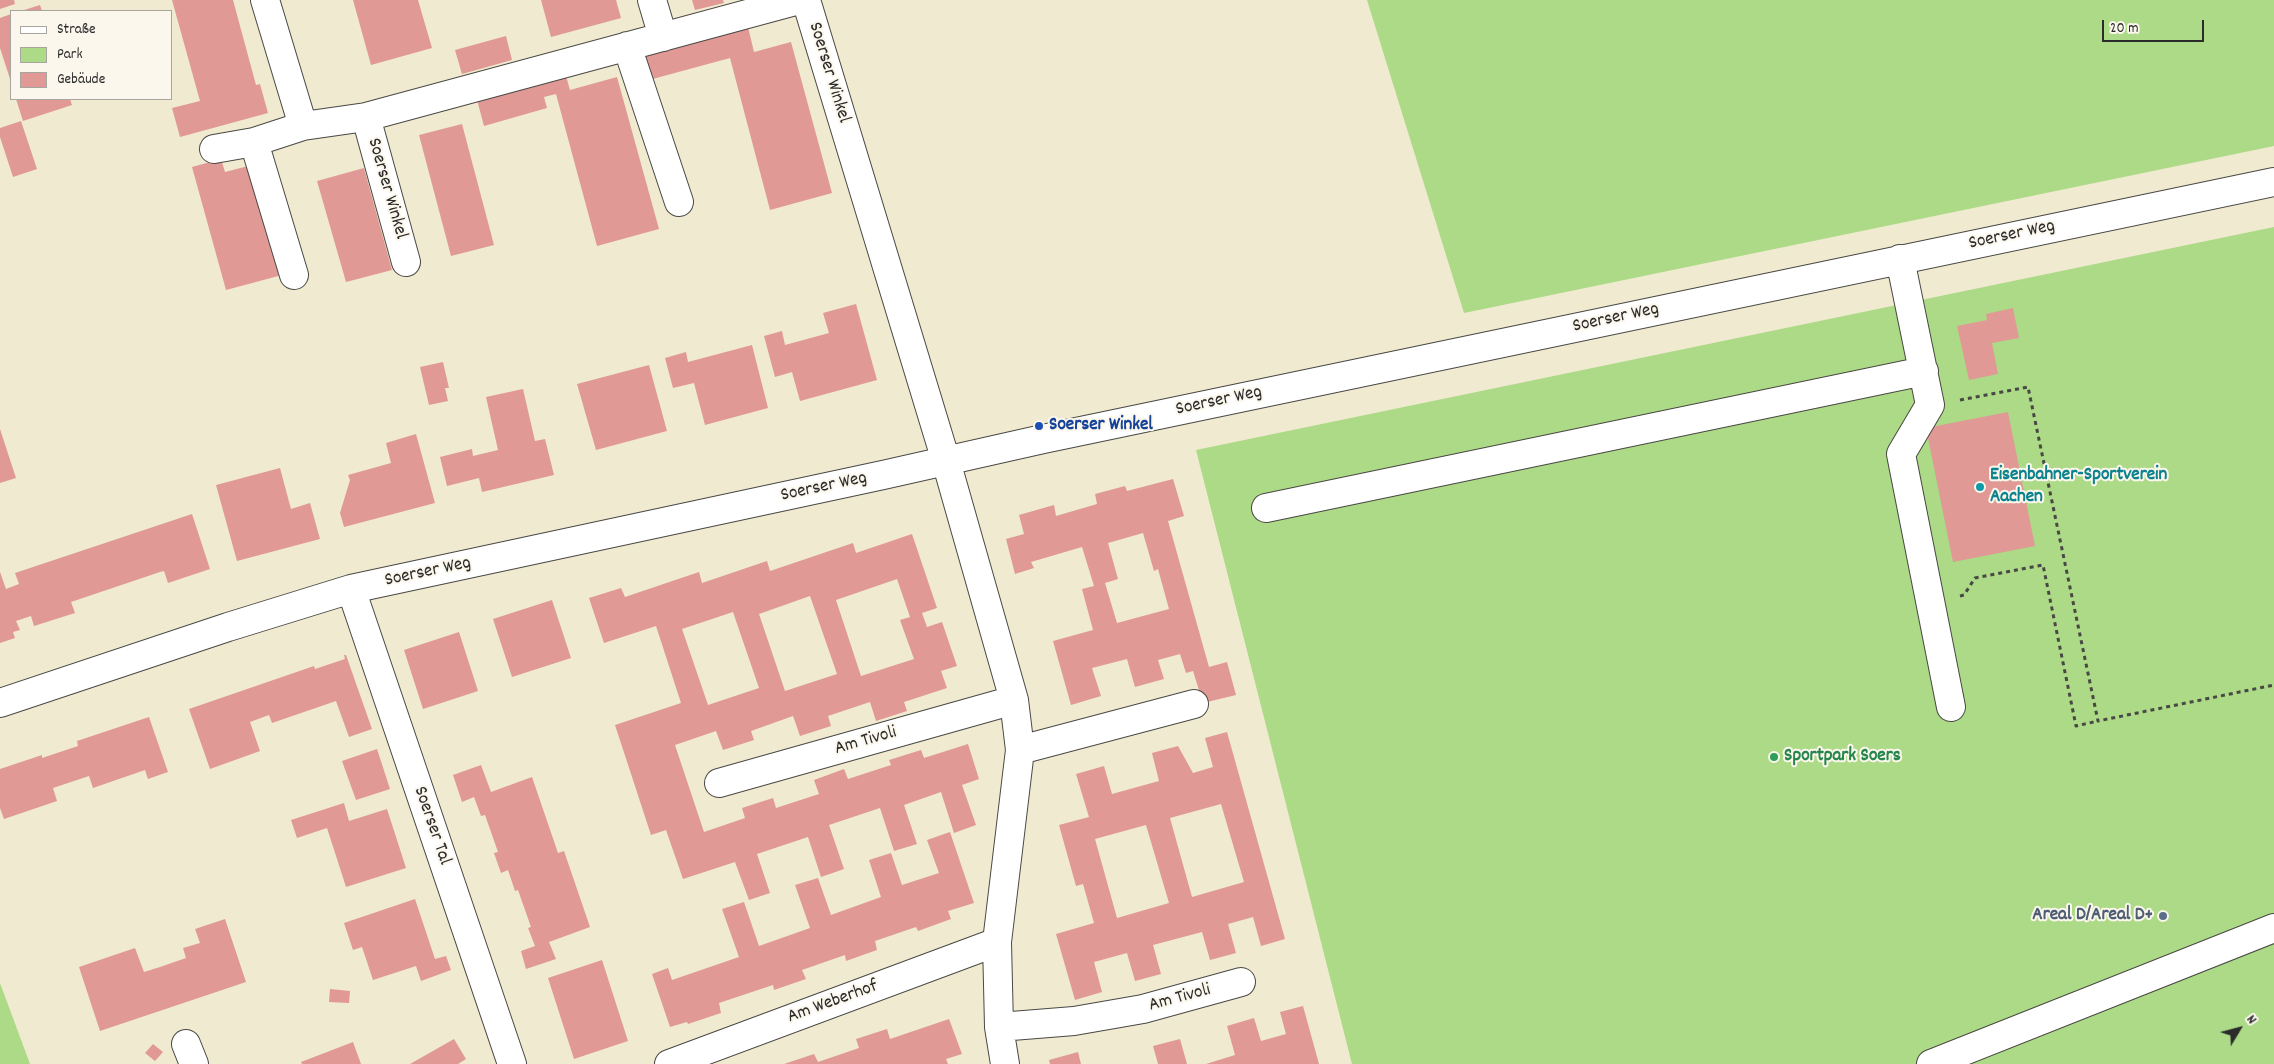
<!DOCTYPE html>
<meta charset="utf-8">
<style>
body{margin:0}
#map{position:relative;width:2274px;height:1064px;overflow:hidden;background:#f0ead0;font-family:Dekko,sans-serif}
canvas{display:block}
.legend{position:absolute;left:10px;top:10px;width:162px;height:90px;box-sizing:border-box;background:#fbf7ec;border:1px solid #a8a59f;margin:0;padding:6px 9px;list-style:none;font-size:15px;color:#2b2b2b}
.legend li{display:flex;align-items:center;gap:10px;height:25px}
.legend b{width:25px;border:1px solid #a8a59f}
.north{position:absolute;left:2214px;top:1004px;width:50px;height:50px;-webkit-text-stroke:4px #fbf7ec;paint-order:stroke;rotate:53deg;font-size:14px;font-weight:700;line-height:20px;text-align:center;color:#2b2b2b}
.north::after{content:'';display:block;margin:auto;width:18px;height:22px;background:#2b2b2b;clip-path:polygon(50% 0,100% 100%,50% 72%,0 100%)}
.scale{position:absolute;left:2102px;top:20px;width:102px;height:22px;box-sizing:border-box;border:2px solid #2b2b2b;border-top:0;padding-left:6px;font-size:15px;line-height:18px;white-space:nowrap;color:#2b2b2b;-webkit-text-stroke:4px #fbf7ec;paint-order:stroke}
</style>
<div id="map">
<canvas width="2274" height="1064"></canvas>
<ul class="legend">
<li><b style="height:6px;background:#fff"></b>Straße</li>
<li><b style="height:14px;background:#acda86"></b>Park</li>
<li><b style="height:14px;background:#e09995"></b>Gebäude</li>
</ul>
<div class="north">N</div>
<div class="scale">20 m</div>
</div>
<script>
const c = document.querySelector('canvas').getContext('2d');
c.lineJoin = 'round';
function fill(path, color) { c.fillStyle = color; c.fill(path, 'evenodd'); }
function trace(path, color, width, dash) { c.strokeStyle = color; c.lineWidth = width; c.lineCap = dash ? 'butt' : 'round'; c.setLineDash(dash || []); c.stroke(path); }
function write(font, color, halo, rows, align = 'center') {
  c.font = font + ' Dekko,sans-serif'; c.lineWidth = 4; c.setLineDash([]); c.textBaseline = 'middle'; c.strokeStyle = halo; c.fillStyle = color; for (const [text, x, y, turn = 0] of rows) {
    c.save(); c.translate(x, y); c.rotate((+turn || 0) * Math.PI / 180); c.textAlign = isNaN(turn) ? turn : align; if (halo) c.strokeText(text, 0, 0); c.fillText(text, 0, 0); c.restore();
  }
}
fill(new Path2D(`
 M 1367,0 L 2274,0 L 2274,146 L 1464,313 Z
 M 2274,227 L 2274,1064 L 1352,1064 L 1196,450 Z
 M 0,983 L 30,1064 L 0,1064 Z`), '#acda86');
fill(new Path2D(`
 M 0,0 L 14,0 L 15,4 L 0,9 Z
 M 172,0 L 233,0 L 256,85 L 260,84 L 268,113 L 180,137 L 172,108 L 200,101 Z
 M 353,0 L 418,0 L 432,48 L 371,65 Z
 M 541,0 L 616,0 L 621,18 L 551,37 Z
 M 692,0 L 723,0 L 724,3 L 695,10 Z
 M 40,5 L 42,11 L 21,11 Z
 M 11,14 L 11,82 L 0,48 L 0,18 Z
 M 748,27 L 754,52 L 791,42 L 832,193 L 770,210 L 730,58 L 649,80 L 642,55 Z
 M 506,36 L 512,60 L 462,74 L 455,50 Z
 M 566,76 L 570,90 L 617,77 L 659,229 L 597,246 L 556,94 L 544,97 L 547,108 L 484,126 L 477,100 Z
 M 16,99 L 70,99 L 72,105 L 23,121 Z
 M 21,121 L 37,169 L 13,177 L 0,137 L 0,128 Z
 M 462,124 L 494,245 L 451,256 L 419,135 Z
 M 221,159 L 225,172 L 252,165 L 282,275 L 226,290 L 192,167 Z
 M 364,168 L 392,270 L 346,282 L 317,181 Z
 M 856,304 L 877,380 L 800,401 L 792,372 L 775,377 L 764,336 L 782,331 L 785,345 L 829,333 L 823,313 Z
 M 2013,308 L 2019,338 L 1992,343 L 1998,374 L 1969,380 L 1957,326 L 1987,320 L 1986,314 Z
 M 752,345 L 768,408 L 705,425 L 694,383 L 673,388 L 665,358 L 686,352 L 688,362 Z
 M 443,362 L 449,388 L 445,388 L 448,401 L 429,405 L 420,367 Z
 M 649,365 L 667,431 L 596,450 L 577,384 Z
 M 523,389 L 535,441 L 545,439 L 554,475 L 482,492 L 479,478 L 447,486 L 440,457 L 472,449 L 473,456 L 498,450 L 486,397 Z
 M 2008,412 L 2035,546 L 1953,562 L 1926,428 Z
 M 0,429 L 16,478 L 0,483 Z
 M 416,434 L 435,503 L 344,527 L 340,513 L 350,480 L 348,475 L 391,463 L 386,443 Z
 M 280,468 L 291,509 L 310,503 L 320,539 L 237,561 L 216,485 Z
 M 1173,479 L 1184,516 L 1168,521 L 1209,667 L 1227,662 L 1236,695 L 1203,703 L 1193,671 L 1186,673 L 1180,654 L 1158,660 L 1164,679 L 1135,687 L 1127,659 L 1092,668 L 1101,696 L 1071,705 L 1053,641 L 1093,630 L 1082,589 L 1094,586 L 1082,547 L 1031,562 L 1034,568 L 1015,574 L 1006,539 L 1024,534 L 1019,515 L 1054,505 L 1056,516 L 1097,504 L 1095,494 L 1125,486 L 1127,491 ZM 1143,533 L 1154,571 L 1158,569 L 1169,609 L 1117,623 L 1105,583 L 1118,579 L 1108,543 Z
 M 192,514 L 210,569 L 168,583 L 164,571 L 160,572 L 71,602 L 75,613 L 34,626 L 31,616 L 16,621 L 20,630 L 13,632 L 15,638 L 0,643 L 0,572 L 6,589 L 19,584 L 15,573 Z
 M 912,534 L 937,608 L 922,613 L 927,627 L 942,622 L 957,666 L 941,671 L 947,688 L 904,702 L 907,711 L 876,721 L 870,702 L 828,716 L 831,726 L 800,736 L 793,716 L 751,731 L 754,740 L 723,750 L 716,731 L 675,745 L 704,832 L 745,818 L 742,808 L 773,798 L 776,808 L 819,794 L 814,780 L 844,769 L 848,779 L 891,765 L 889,760 L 921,750 L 924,758 L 968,744 L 979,779 L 962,785 L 976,825 L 954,833 L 941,792 L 904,805 L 917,844 L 894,851 L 880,808 L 829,825 L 844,869 L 821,877 L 808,837 L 757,854 L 770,893 L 749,900 L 735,862 L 683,879 L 666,830 L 651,835 L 615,725 L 681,703 L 656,626 L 604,643 L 589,598 L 621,588 L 625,597 L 699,572 L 702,583 L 767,561 L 770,571 L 853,543 L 856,553 ZM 897,579 L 910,617 L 900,620 L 914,659 L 861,676 L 836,600 ZM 810,596 L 837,674 L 785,691 L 759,614 ZM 733,612 L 759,688 L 708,705 L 682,629 Z
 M 552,600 L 571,658 L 512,677 L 493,619 Z
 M 459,632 L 478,691 L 423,709 L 404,650 Z
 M 344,655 L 346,655 L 372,729 L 349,737 L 336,701 L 272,723 L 269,715 L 250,722 L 260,751 L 210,769 L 189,709 L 314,666 L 315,669 L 345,659 Z
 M 149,717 L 168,772 L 148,779 L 145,770 L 93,788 L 89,776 L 53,788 L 57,801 L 4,819 L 0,808 L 0,769 L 42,755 L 42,758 L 78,746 L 77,741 Z
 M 1227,732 L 1285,939 L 1261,946 L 1253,917 L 1228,924 L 1236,953 L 1210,960 L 1202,932 L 1153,945 L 1161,974 L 1135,981 L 1127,953 L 1094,962 L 1102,992 L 1075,1000 L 1056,934 L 1094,923 L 1083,884 L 1076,886 L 1059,825 L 1089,817 L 1076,774 L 1104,766 L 1112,794 L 1159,781 L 1152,753 L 1178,746 L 1193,773 L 1213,767 L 1205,738 ZM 1221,804 L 1244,882 L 1192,897 L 1170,818 ZM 1146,825 L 1169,903 L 1117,918 L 1095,839 Z
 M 377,749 L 390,789 L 356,800 L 342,761 Z
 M 481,765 L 491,792 L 532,777 L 558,853 L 564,851 L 590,927 L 549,942 L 556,959 L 526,969 L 521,951 L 535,946 L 528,928 L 531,927 L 518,890 L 515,891 L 508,870 L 501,873 L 494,853 L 498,852 L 485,815 L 481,816 L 474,797 L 462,802 L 453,775 Z
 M 344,803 L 349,821 L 387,809 L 406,868 L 346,887 L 327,828 L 297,838 L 291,820 Z
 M 950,832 L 974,903 L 948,911 L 951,919 L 918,931 L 916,927 L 875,941 L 877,950 L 846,961 L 845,955 L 802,970 L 806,979 L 774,990 L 773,985 L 719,1003 L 721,1013 L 688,1024 L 687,1022 L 670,1027 L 652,974 L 668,968 L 672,980 L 739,957 L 722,909 L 744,902 L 759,946 L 810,928 L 795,885 L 818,878 L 831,915 L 881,897 L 869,860 L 891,853 L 902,885 L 939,873 L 927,840 Z
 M 415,899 L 435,959 L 446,956 L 451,970 L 421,981 L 416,966 L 373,980 L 362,947 L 353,950 L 344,923 Z
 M 225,919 L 246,982 L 100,1031 L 79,967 L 135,948 L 144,972 L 160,967 L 186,958 L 183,948 L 200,943 L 195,929 Z
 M 602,960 L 628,1041 L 574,1059 L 548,978 Z
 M 330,989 L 350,991 L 349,1003 L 329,1002 Z
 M 1303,1006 L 1319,1064 L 1206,1064 L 1235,1055 L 1227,1026 L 1254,1018 L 1261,1041 L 1286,1034 L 1280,1012 Z
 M 949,1019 L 962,1054 L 946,1059 L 948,1064 L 784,1064 L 814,1054 L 818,1062 L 859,1048 L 856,1039 L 887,1029 L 890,1039 Z
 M 454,1039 L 466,1059 L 458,1064 L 410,1064 Z
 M 1180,1039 L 1187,1064 L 1158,1064 L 1153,1046 Z
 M 353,1042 L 361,1064 L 302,1064 L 301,1062 Z
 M 153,1044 L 163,1052 L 155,1061 L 145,1053 Z
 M 1078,1052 L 1081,1064 L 1050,1064 L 1049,1060 Z`), '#e09995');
const minor = new Path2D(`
 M 265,0 L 303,126
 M 652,0 L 663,37
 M 806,0 L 946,461 L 1014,700 L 1020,750 L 997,942 L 999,1027 L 1005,1064
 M 627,46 L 679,202
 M 366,117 L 406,262
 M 254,142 L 294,275
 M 214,149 L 254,142 L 303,126 L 366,117 L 799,0
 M 1900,259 L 1930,405 L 1901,454 L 1951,707
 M 1266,508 L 1924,371
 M 351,589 L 512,1064
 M 0,703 L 228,627 L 351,589 L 883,475 L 1043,439 L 2274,182
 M 1020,750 L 1194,704
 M 719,783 L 1014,700
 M 999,1027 L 1074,1021 L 1143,1009 L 1241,982
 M 186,1044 L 194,1064
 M 669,1064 L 997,942
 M 1931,1064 L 2274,928`);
trace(minor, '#494844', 30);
trace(new Path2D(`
 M 1960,400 L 2028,387 L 2098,721 L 2274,685
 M 1960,596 L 1964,595 L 1975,578 L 2043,565 L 2076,726 L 2098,721`), '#494844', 3, [4, 4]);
trace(minor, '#fff', 28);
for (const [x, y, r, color] of [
 [1039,426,5,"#1a4fb4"],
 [1980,487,5,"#0f9aa8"],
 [1774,757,5,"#2e9e5b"],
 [2163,916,5,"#5c6f8a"]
]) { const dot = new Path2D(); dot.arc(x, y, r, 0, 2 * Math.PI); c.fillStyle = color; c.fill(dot); trace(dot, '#fbf7ec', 2); }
write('19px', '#2b2b2b', '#fbf7ec', [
 ["Soerser Winkel",828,73,73],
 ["Soerser Winkel",386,189,74],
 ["Soerser Weg",2012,236,-12],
 ["Soerser Weg",1616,319,-12],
 ["Soerser Weg",1219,402,-12],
 ["Soerser Weg",824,488,-12],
 ["Soerser Weg",428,573,-12],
 ["Am Tivoli",866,742,-16],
 ["Soerser Tal",431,826,71],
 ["Am Tivoli",1180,999,-15],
 ["Am Weberhof",833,1003,-20]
]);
write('bold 19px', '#164399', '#fbf7ec', [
 ["Soerser Winkel",1049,426]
], 'left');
write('bold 19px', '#0d838f', '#fbf7ec', [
 ["Eisenbahner-Sportverein",1990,476],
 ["Aachen",1990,498]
], 'left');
write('bold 19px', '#27864d', '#fbf7ec', [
 ["Sportpark Soers",1784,757]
], 'left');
write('bold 19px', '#4e5e75', '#fbf7ec', [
 ["Areal D/Areal D+",2153,916]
], 'right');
</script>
